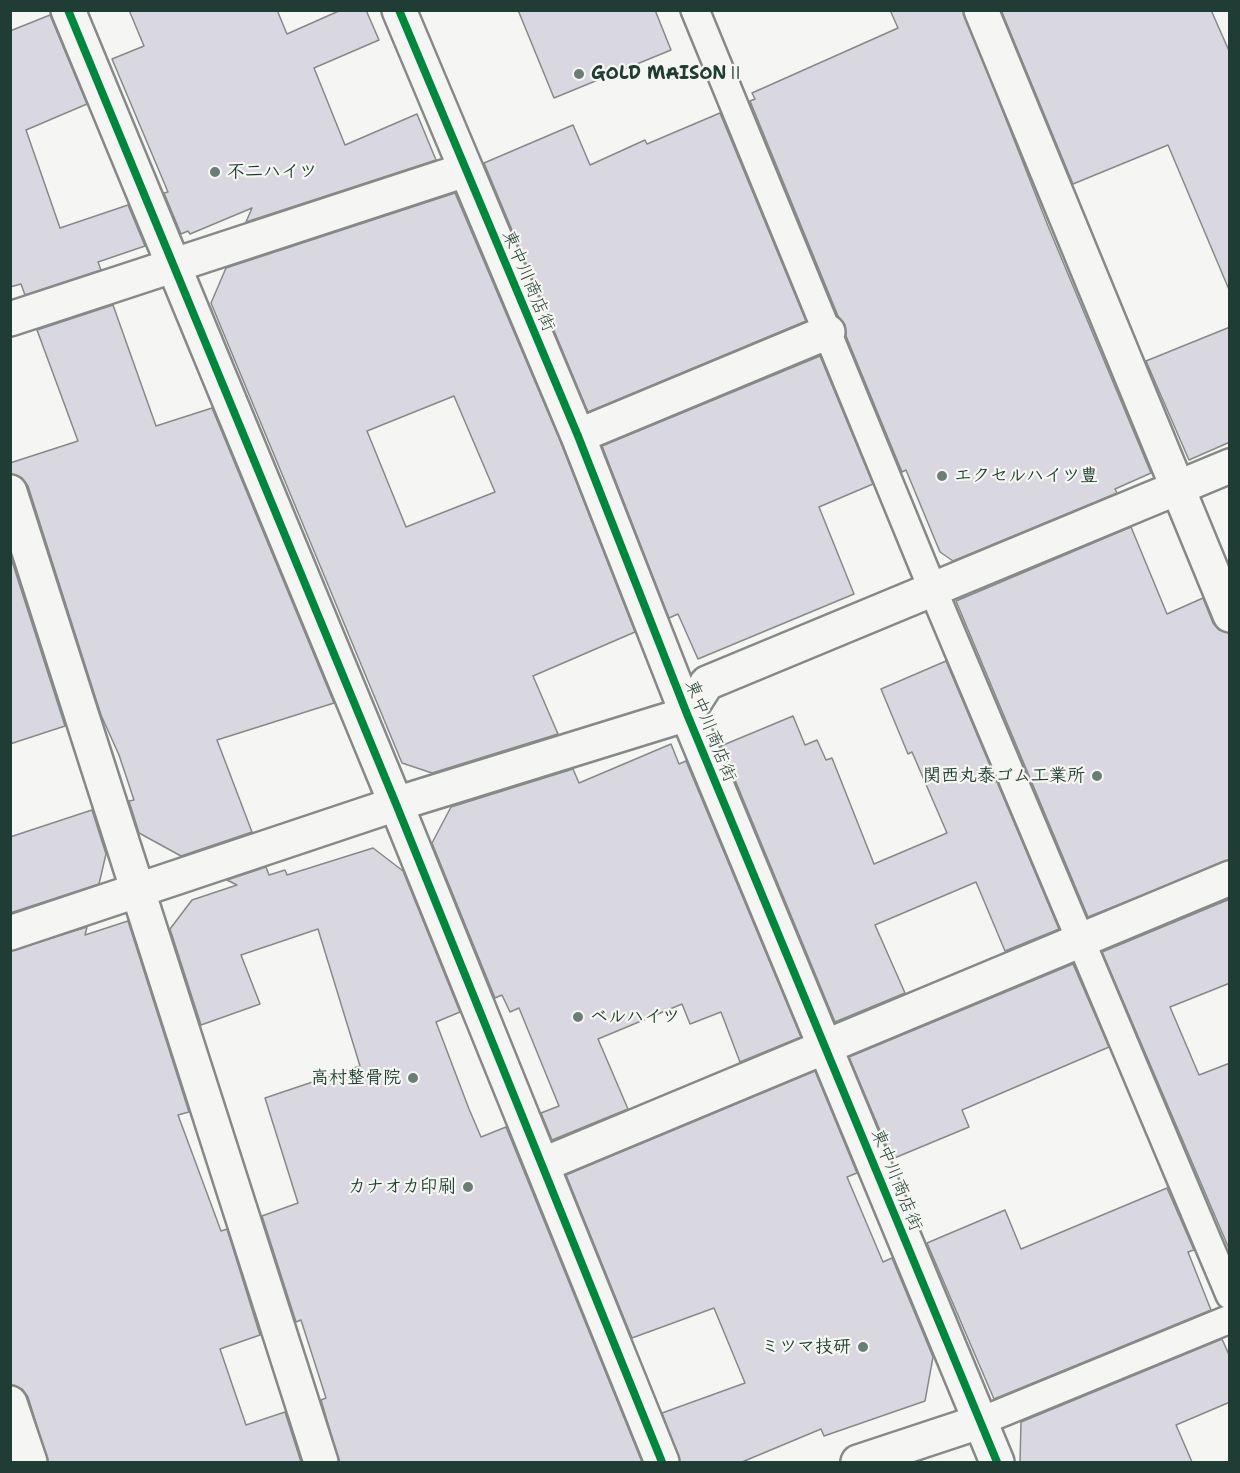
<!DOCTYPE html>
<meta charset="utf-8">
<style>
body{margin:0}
#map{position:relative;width:1240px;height:1473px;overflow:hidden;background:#f5f5f3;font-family:"Shantell Sans",sans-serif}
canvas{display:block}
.frame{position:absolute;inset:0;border:12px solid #1f3d34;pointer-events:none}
</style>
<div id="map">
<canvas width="1240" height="1473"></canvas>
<div class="frame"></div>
</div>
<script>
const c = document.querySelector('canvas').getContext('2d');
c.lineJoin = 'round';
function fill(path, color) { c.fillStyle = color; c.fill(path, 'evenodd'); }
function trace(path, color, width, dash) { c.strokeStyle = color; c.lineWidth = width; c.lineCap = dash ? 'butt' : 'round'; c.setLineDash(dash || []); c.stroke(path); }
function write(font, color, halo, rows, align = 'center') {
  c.font = font + ' "Shantell Sans","Klee One",sans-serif'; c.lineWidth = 4.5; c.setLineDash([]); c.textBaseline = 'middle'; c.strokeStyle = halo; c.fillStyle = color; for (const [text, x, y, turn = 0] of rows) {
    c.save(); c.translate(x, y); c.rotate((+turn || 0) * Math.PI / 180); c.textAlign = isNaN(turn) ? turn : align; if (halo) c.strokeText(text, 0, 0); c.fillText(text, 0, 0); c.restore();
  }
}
const building = new Path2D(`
 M 129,10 L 277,10 L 287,34 L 341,10 L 366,10 L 379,40 L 314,68 L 345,145 L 417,114 L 436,160 L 246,222 L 252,208 L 190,234 L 188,231 L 181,234 L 164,193 L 168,192 L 112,59 L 144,46 Z
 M 518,10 L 655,10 L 671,50 L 554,98 Z
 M 890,10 L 963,10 L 1048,226 L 1151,473 L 1115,489 L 1117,493 L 953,561 L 940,552 L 906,470 L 902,472 L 846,336 L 845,325 L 838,316 L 750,101 L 755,99 L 752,93 L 898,28 Z
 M 1001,10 L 1211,10 L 1230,53 L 1230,292 L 1168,145 L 1073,184 Z
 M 50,15 L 87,104 L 26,130 L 60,228 L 128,205 L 145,246 L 98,262 L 101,270 L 25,295 L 21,284 L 10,287 L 10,31 Z
 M 720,113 L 806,321 L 588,412 L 484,163 L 573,125 L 590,165 L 645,140 L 647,144 Z
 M 455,193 L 561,443 L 635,632 L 533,676 L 558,734 L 432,773 L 402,763 L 211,303 L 226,268 ZM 454,396 L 495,492 L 406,527 L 367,431 Z
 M 113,305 L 156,426 L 212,408 L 334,703 L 217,740 L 252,832 L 181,856 L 139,833 L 129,801 L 134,800 L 119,755 L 101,715 L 28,486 L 22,478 L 10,474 L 10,463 L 78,441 L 37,330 Z
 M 1230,327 L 1230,442 L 1189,460 L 1146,361 Z
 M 820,356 L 873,484 L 819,507 L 854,594 L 698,659 L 678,614 L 669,618 L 602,446 Z
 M 1131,527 L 1167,614 L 1203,598 L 1213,623 L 1219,630 L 1230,633 L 1230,860 L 1088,917 L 956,601 Z
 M 10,555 L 65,726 L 10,744 Z
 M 946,661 L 1059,929 L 1005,951 L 976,882 L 875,925 L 905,993 L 835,1022 L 721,746 L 793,716 L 805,745 L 817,740 L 826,760 L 832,758 L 874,864 L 947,833 L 912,752 L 908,754 L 881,689 Z
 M 671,744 L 679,764 L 686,761 L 801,1037 L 740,1062 L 721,1012 L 690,1024 L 682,1004 L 598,1039 L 628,1109 L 552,1140 L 541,1113 L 559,1106 L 519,1008 L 510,1012 L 502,995 L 495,998 L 432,843 L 451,807 L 573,769 L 579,783 Z
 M 92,810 L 106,854 L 99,884 L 10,913 L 10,837 Z
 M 373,848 L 403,871 L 460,1012 L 436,1022 L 469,1109 L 481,1137 L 506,1127 L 642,1462 L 339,1462 L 321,1400 L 326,1398 L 301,1320 L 296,1322 L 262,1216 L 298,1203 L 265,1098 L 360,1066 L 318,929 L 241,955 L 260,1004 L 201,1025 L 170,929 L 192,900 L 237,885 L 227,880 L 266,867 L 269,875 L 285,870 L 287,875 Z
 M 1230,899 L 1230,983 L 1170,1007 L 1199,1075 L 1230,1063 L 1230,1251 L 1102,952 Z
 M 128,921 L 189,1112 L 178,1115 L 221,1231 L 227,1229 L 260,1335 L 220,1349 L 246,1425 L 285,1412 L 301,1462 L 48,1462 L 28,1397 L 22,1389 L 10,1385 L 10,951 L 87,927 L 85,935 Z
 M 1073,964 L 1109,1047 L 962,1110 L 969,1127 L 892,1159 L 849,1057 Z
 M 815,1071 L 857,1173 L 847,1177 L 883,1262 L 892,1258 L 933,1357 L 925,1401 L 824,1436 L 821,1429 L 742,1462 L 680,1462 L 662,1413 L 745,1383 L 714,1308 L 632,1338 L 566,1175 Z
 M 1167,1188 L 1194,1250 L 1188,1252 L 1211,1310 L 994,1399 L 927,1243 L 1005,1210 L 1021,1249 Z
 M 1222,1339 L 1230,1357 L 1230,1402 L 1176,1425 L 1192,1462 L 1020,1462 L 1021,1422 Z`);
fill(building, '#d9d8e1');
trace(building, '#858a88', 1.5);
const lane = new Path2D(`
 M 695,10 L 933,590 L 1230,1295
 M 979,1422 L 1230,1319`);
const street = new Path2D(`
 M 68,10 L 396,804 L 662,1462
 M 399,10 L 578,436 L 687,714 L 997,1462
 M 981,10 L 1230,615
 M 10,319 L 465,170
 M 578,436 L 828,332
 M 10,492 L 321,1462
 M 10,933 L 396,804 L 687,714 L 707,683 L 1230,466
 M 542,1165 L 1230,878
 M 10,1403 L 30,1462`);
const secondary = new Path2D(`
 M 858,1462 L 979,1422`);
trace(lane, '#858a88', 32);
trace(street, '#858a88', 38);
trace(secondary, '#858a88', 38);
trace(lane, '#f5f5f3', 27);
trace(street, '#f5f5f3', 33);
trace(secondary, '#f5f5f3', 33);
trace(new Path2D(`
 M 68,10 L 396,804 L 662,1462
 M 399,10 L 578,436 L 687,714 L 997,1462`), '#00873e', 8);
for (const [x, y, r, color] of [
 [579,74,6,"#6a7d77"],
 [215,172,6,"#6a7d77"],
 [942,476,6,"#6a7d77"],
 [1097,776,6,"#6a7d77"],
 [578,1017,6,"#6a7d77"],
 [413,1078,6,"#6a7d77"],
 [468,1187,6,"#6a7d77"],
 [863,1347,6,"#6a7d77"]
]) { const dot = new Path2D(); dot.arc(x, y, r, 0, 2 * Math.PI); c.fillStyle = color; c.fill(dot); trace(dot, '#f6f6f2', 2); }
write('bold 18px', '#1f3d34', '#f6f6f2', [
 ["GOLD MAISONⅡ",591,74],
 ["不二ハイツ",227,172],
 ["エクセルハイツ豊",954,476],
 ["関西丸泰ゴム工業所",1085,776,"right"],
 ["ベルハイツ",590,1017],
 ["高村整骨院",401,1078,"right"],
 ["カナオカ印刷",456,1187,"right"],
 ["ミツマ技研",851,1347,"right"]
], 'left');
write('18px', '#1f3d34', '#f6f6f2', [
 ["東中川商店街",528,281,67],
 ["東中川商店街",710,731,68],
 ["東中川商店街",896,1180,68]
]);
</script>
